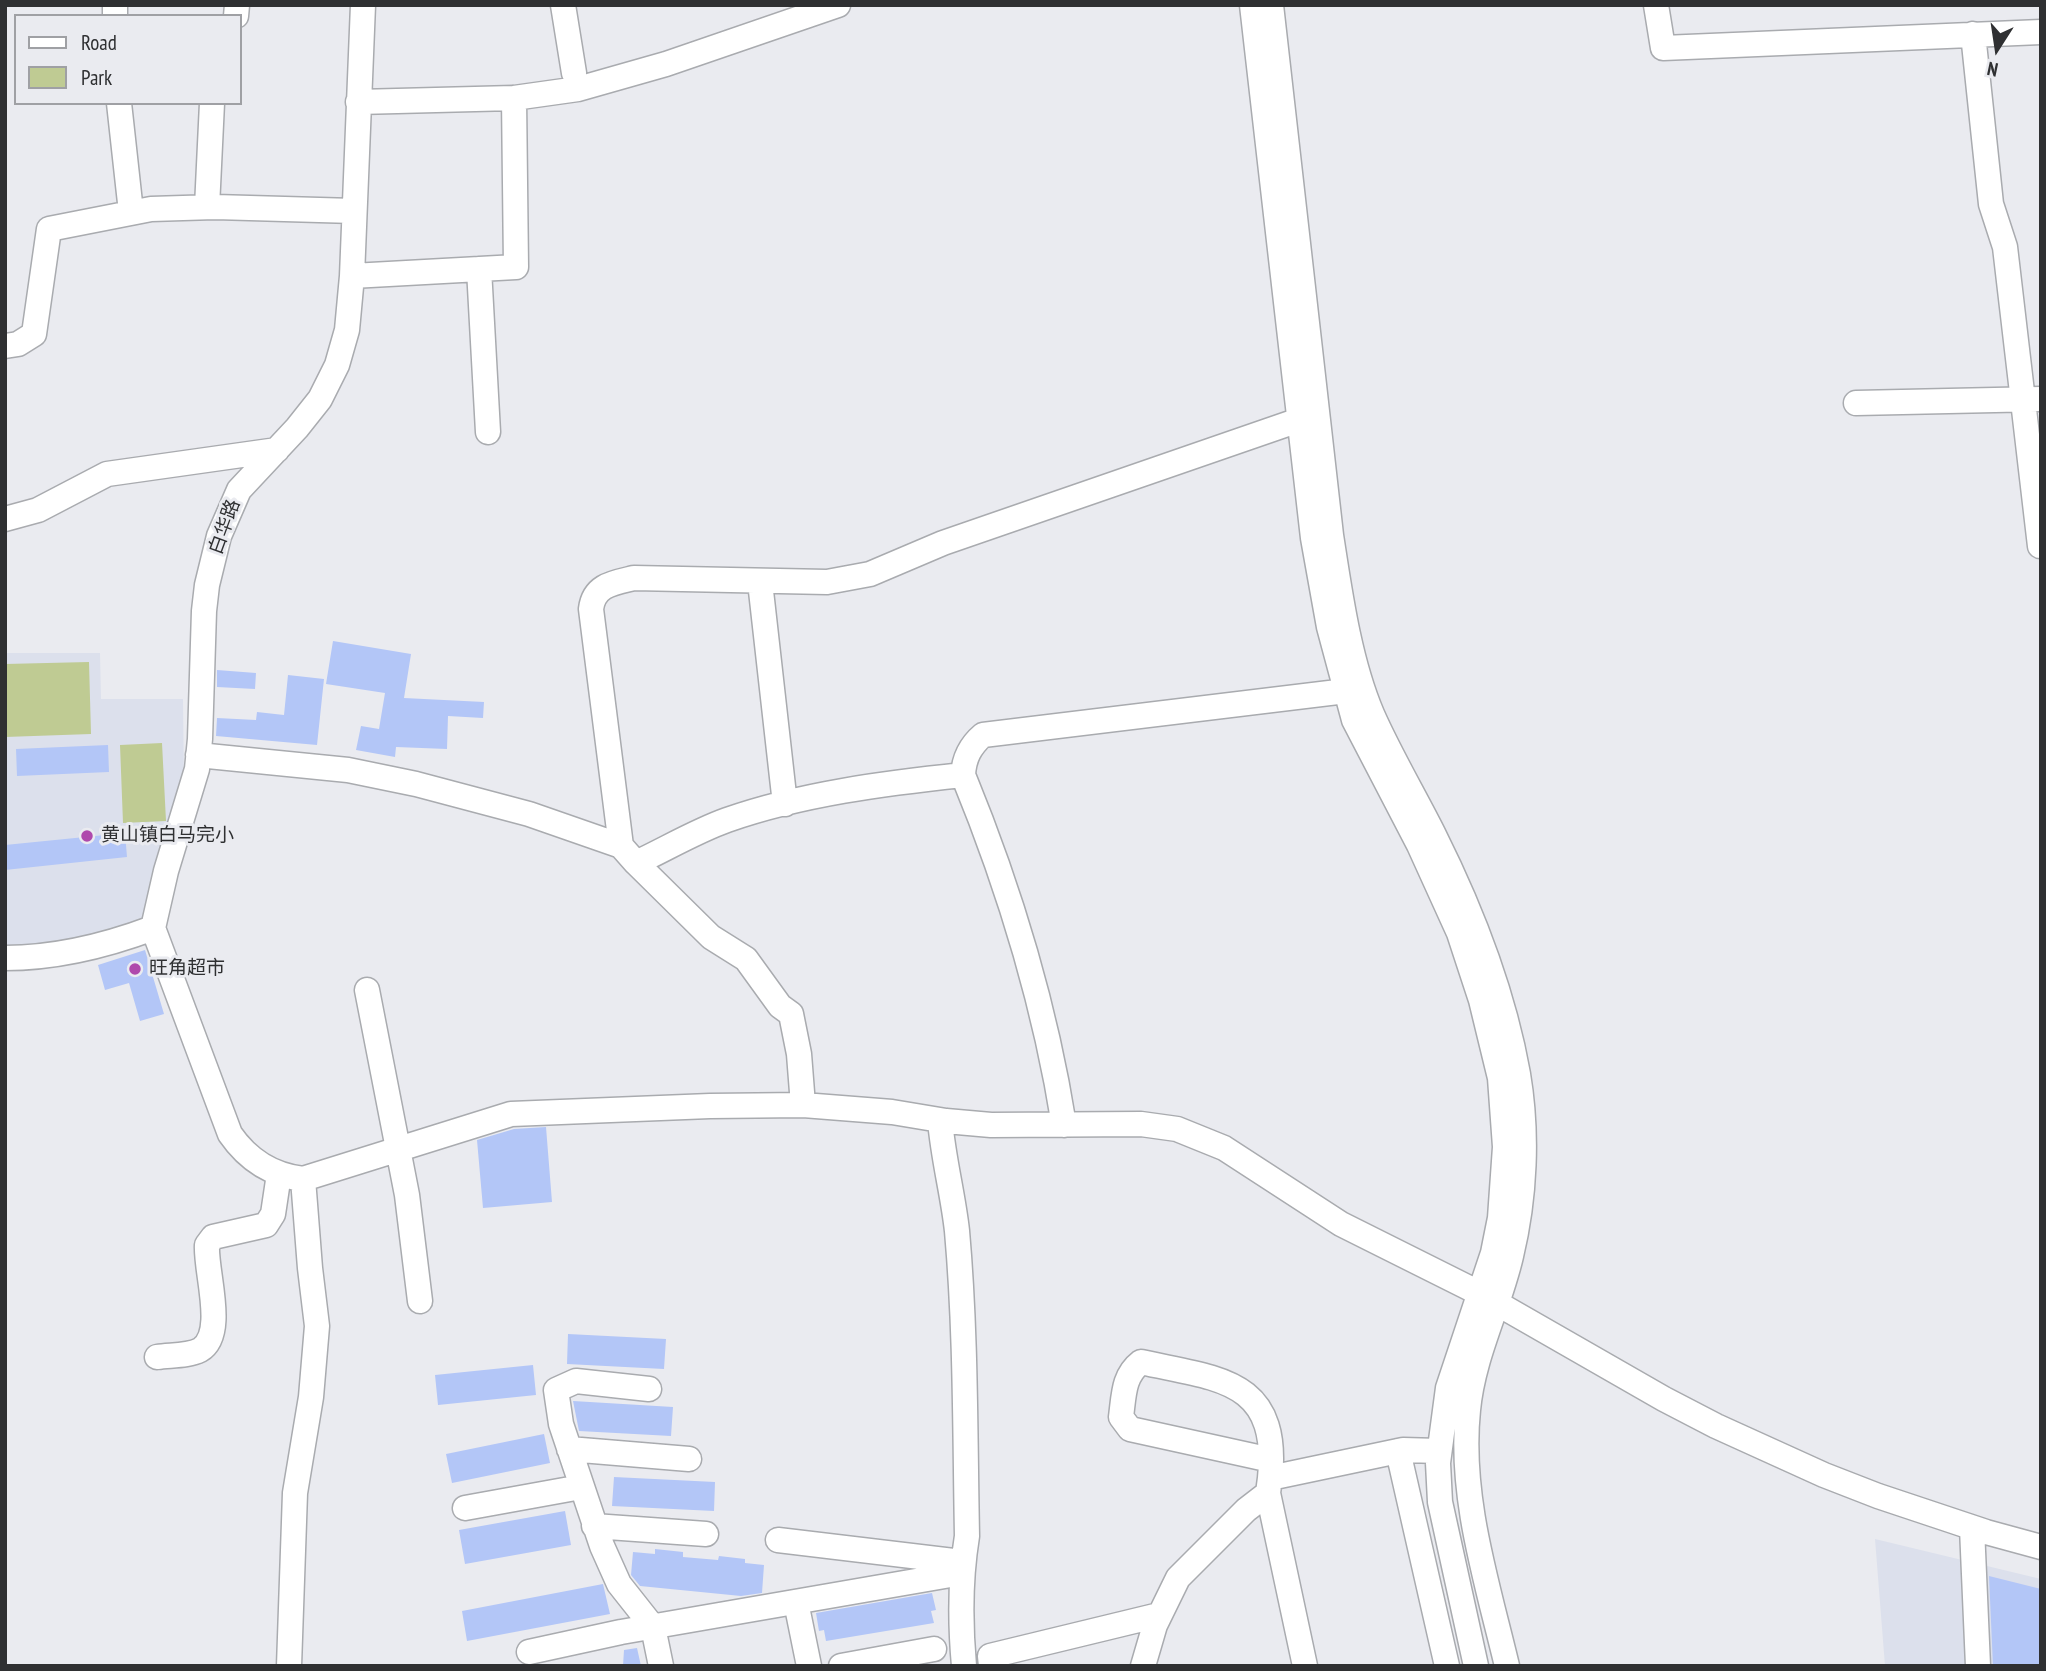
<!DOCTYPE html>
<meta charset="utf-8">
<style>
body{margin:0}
#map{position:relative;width:2046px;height:1671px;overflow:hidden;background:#eaebf0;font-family:"PT Sans Narrow",sans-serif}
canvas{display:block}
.frame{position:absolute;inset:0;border:7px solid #2f3032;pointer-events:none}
.legend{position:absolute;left:14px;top:14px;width:228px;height:91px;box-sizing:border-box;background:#eaebf0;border:2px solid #9fa0a4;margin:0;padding:9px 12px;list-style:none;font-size:21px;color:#2f3032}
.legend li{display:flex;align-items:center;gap:14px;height:35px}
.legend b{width:35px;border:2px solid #9fa0a4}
.north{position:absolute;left:1962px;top:14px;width:70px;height:70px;-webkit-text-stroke:5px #eaebf0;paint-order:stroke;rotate:192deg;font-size:19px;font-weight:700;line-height:28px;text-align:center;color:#2f3032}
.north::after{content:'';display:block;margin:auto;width:24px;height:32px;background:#2f3032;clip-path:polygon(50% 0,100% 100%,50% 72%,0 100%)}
</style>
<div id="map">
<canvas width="2046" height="1671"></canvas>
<div class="frame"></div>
<ul class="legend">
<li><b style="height:9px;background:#fff"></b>Road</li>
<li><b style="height:19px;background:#bfcb93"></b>Park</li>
</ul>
<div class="north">N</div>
</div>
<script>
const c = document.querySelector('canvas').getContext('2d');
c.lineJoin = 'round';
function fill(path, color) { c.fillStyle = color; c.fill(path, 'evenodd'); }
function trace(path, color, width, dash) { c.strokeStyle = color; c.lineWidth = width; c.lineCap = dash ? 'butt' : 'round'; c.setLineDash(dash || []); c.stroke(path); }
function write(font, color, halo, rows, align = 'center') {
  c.font = font + ' "PT Sans Narrow","Noto Sans SC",sans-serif'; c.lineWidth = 6; c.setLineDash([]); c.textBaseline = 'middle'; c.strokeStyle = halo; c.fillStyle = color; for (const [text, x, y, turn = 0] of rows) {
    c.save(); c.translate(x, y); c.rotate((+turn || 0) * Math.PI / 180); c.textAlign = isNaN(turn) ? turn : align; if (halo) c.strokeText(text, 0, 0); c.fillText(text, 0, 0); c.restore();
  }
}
fill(new Path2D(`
 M 5,653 L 100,653 L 101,699 L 183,699 L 184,785 L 150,917 L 98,940 L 5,950 Z
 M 1875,1539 L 2041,1579 L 2041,1666 L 1885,1666 Z`), '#dce0ec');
fill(new Path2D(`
 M 89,662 L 91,734 L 5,737 L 5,664 Z
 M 162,743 L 166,821 L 123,823 L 120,745 Z`), '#bfcb93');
fill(new Path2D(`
 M 333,641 L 411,654 L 404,698 L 484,702 L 483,718 L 448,716 L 447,749 L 396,747 L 395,757 L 356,750 L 361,726 L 379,729 L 385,693 L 326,684 Z
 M 217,670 L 256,673 L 255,689 L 217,687 Z
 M 288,675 L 324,679 L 317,745 L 216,736 L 217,718 L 256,720 L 257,712 L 284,715 Z
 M 108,745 L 109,772 L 17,776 L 16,749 Z
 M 125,833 L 127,857 L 5,870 L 5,845 Z
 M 145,950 L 164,1014 L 140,1021 L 129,983 L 105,990 L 98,965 Z
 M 546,1127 L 552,1202 L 483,1208 L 477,1140 L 514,1129 Z
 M 568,1334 L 666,1339 L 664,1369 L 567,1364 Z
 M 533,1365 L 536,1395 L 438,1405 L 435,1375 Z
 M 573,1401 L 673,1407 L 671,1436 L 579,1431 Z
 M 544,1434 L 550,1463 L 452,1483 L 446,1454 Z
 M 614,1477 L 715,1482 L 714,1511 L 612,1506 Z
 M 565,1511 L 571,1545 L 465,1564 L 459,1530 Z
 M 655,1549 L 683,1552 L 683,1557 L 718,1560 L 719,1556 L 745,1559 L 745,1563 L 764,1565 L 762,1593 L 741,1596 L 640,1586 L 631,1575 L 633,1552 L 655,1554 Z
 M 1989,1576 L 2041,1589 L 2041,1666 L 1993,1666 Z
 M 603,1584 L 610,1614 L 467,1641 L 462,1611 Z
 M 932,1593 L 936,1610 L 931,1611 L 934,1623 L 826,1641 L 824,1630 L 819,1631 L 816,1613 Z
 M 637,1648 L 641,1666 L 623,1666 L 624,1650 Z`), '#b3c6f7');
const minor = new Path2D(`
 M 563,5 L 574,73
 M 1252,5 L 1313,538 L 1329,627 L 1354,720 L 1419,845 L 1459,933 L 1481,1000 L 1500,1078 L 1505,1147 L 1500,1218 L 1493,1253 L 1448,1388 L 1438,1463 L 1440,1502 L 1476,1666
 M 1271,5 L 1331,535 C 1340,593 1349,660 1372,714 C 1390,755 1414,795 1434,835 C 1472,911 1503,990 1518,1074 C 1528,1133 1525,1198 1511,1256 C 1499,1308 1473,1356 1468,1410 C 1459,1496 1487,1582 1507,1666
 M 1656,5 L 1663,48 L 2041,32
 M 115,16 L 115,5
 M 236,16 L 237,5
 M 1973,34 L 1991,204 L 2005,247 L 2040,546
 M 358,102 L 514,98 L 578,89 L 666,64 L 838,5
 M 119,103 L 131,212
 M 207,207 L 212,103
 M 479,269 L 488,432
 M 352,276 L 516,267 L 514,98
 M 5,346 L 18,344 L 34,334 L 49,229 L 151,209 L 215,207 L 354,211
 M 1856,403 L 2041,399
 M 5,519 L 38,510 L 107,474 L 277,450
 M 760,582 L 785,804
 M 198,755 L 348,770 L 416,784 L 529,814 L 621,846 L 636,863 L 711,937 L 746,959 L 780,1006 L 791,1014 L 799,1054 L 803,1105
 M 621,846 L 591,609 C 594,585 613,583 634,578 L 827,582 L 870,574 L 943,543 L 1299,420
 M 636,863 C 666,849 696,831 727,820 C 801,794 886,783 963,775
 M 153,928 L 230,1134 C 248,1160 271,1175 303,1179 L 511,1114 L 710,1106 L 803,1105 L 892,1112 L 946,1121 L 991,1125 L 1141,1124 L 1177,1129 L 1224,1148 L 1341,1224 L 1479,1293 L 1664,1399 L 1716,1426 L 1824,1475 L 1878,1496 L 1986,1532 L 2041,1547
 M 5,958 C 56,958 105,946 153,928 L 166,871 L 197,769 L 200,739 L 204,611 L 207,585 L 219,536 L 239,490 L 297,428 L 320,399 L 337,365 L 347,330 L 352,276 L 363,5
 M 367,990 L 407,1195 L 420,1301
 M 940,1120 C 943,1158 953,1194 957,1231 C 966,1332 965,1435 967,1536 C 960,1579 960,1622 964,1666
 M 1064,1125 C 1045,1005 1009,887 963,775 C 964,758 970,746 983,735 L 1346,691
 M 157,1357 C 171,1355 188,1356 200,1350 C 227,1334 205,1271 207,1245 L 213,1237 L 266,1225 L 273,1214 L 279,1174
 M 649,1389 L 576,1381 L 556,1390 L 561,1424 L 602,1546 L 619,1584 L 653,1627 L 661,1666
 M 569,1449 L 689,1459
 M 1398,1451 L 1447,1666
 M 1270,1478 C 1280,1378 1217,1379 1141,1362 C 1123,1376 1124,1395 1121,1417 L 1130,1429 L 1271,1460
 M 465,1508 L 581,1487
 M 594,1526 L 706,1534
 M 1972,1528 L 1978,1666
 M 778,1540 L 962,1562
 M 796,1602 L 809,1666
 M 529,1652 L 621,1632 L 962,1573
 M 289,1666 L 295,1493 L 311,1397 L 317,1326 L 310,1268 L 303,1179
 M 841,1666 L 934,1649
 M 991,1666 L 990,1656 L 1159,1615
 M 1143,1666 L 1155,1625 L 1178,1578 L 1246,1510 L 1268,1493
 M 1305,1666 L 1268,1493 L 1270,1478 L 1403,1450 L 1439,1451`);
trace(minor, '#a9abaf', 27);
trace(minor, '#fff', 24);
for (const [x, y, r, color] of [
 [87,836,7,"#af49ac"],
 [135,969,7,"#af49ac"]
]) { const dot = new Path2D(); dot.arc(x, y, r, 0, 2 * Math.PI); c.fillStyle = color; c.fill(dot); trace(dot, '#eaebf0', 2.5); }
write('19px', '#2f3032', '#eaebf0', [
 ["白华路",225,527,-70]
]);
write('19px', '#2f3032', '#eaebf0', [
 ["黄山镇白马完小",101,836],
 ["旺角超市",149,969]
], 'left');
</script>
